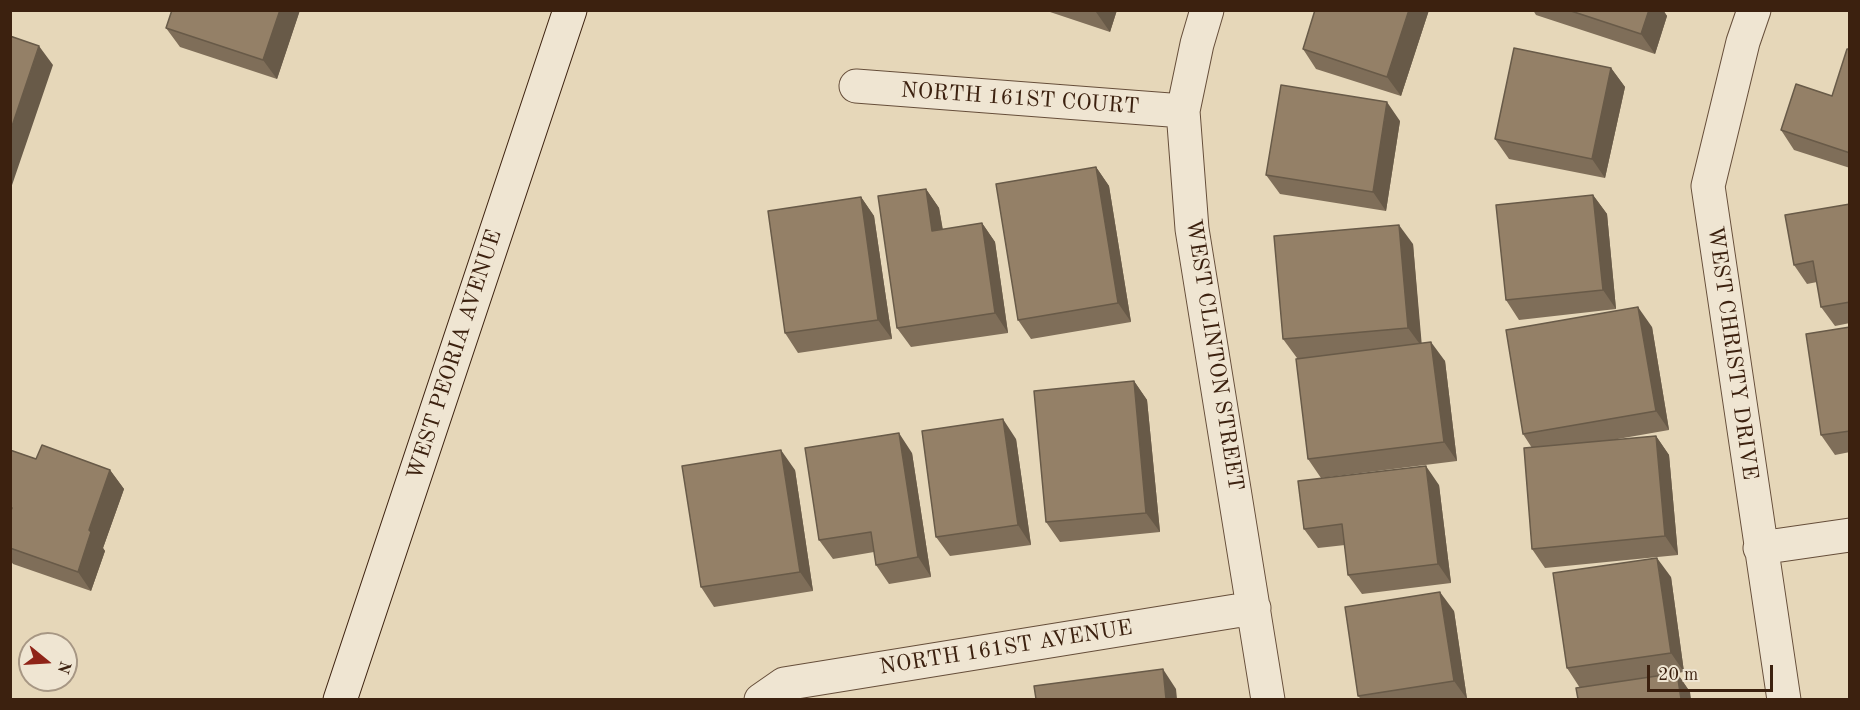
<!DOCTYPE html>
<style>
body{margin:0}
#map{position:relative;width:1860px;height:710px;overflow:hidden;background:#e6d7b9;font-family:"Old Standard TT",serif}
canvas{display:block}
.frame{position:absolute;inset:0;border:12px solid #3c210f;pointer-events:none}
.north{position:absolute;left:18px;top:632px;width:60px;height:60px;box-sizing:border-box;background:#efe5d2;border:2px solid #a79784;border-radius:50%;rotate:108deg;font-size:16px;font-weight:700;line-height:24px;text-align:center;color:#3c210f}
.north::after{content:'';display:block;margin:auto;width:21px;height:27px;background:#8f2418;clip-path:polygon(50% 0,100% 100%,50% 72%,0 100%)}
.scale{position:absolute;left:1647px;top:665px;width:126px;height:27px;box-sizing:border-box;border:3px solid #3c210f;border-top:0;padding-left:8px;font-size:18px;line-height:21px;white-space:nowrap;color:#3c210f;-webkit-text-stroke:4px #efe5d2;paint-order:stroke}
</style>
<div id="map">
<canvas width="1860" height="710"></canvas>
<div class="frame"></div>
<div class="north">N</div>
<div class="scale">20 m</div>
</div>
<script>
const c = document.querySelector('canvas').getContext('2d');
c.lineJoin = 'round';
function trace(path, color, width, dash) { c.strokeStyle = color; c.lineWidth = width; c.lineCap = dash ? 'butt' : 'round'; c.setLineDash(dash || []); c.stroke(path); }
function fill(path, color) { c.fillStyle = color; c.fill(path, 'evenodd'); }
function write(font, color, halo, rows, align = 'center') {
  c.font = font + ' "Old Standard TT",serif'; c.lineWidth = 6; c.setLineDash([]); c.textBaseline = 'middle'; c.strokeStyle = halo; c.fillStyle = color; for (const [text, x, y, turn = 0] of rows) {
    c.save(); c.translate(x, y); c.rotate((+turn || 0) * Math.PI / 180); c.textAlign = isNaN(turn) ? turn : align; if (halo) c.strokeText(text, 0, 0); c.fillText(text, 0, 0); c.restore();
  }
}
const street = new Path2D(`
 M 1207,10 L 1197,44 L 1183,111 L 1192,229 L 1268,700
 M 1754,10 L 1743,42 L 1708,186 L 1784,700
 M 856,86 L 1183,111
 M 1760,548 L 1850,535
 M 761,700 L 784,684 L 1254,608`);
const secondary = new Path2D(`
 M 340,700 L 570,10`);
trace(street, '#664e3a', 35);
trace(secondary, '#3c210f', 35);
trace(street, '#efe5d2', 33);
trace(secondary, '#efe5d2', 33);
fill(new Path2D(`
 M 172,10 L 300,10 L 277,79 L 180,47 L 166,28 Z
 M 1044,10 L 1117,10 L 1110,32 Z
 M 1315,10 L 1429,10 L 1401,96 L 1316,69 L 1303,49 Z
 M 1533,10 L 1663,10 L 1667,16 L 1655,54 L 1536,15 Z
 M 1850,49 L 1850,168 L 1794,150 L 1781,130 L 1832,96 Z
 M 1611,68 L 1625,87 L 1605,178 L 1509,159 L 1495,139 Z
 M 1400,121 L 1386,211 L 1280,194 L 1266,175 Z
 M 1096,167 L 1109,186 L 1131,322 L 1031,339 L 1018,320 Z
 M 926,189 L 939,208 L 943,230 L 982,223 L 995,242 L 1008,333 L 911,347 L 897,328 Z
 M 1593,195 L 1607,214 L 1616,309 L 1519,320 L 1506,300 Z
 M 861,197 L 874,216 L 892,339 L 798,353 L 785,333 Z
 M 1850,204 L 1850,323 L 1835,326 L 1821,307 L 1817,282 L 1807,284 L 1794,265 Z
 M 1413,244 L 1421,343 L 1445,361 L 1457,461 L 1321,478 L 1308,459 L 1297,358 L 1283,339 Z
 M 1652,327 L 1669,430 L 1612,440 L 1656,436 L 1669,455 L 1678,555 L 1545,568 L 1532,549 L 1532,448 L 1523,434 Z
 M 1850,327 L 1850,452 L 1835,455 L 1821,435 Z
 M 1134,381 L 1147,400 L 1160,532 L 1060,542 L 1046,522 Z
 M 1016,439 L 1031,545 L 950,556 L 936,537 Z
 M 10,450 L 36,459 L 110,470 L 124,489 L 103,548 L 105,551 L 91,591 L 13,564 L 10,560 Z
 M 912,453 L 931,577 L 889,584 L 876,565 L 874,552 L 833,559 L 819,540 Z
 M 795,470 L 813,591 L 714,607 L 701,587 Z
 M 1439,485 L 1451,583 L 1362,594 L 1348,575 L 1345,545 L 1318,548 L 1304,529 Z
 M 1671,577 L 1684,672 L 1677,673 L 1690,692 L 1580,688 L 1567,668 Z
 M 1454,611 L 1467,699 L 1361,699 L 1358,696 Z`), '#7f6e59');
fill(new Path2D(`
 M 280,10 L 300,10 L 277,79 L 263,60 Z
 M 1097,10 L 1117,10 L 1110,32 L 1096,12 Z
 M 1409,10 L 1429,10 L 1401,96 L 1387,77 Z
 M 1649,10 L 1663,10 L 1667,16 L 1655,54 L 1641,34 Z
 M 39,46 L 53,65 L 10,191 L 10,132 Z
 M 1611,68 L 1625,87 L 1605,178 L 1592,159 Z
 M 1387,102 L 1400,121 L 1386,211 L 1373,192 Z
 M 1096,167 L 1109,186 L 1131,322 L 1118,303 Z
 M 926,189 L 939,208 L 946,250 L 932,231 Z
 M 1593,195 L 1607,214 L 1616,309 L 1603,290 Z
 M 861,197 L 874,216 L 892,339 L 878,320 Z
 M 982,223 L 995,242 L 1008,333 L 995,313 Z
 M 1399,225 L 1413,244 L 1422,347 L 1408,328 Z
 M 1638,307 L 1652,327 L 1669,430 L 1656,411 Z
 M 1431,342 L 1445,361 L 1457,461 L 1444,442 Z
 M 1134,381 L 1147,400 L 1160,532 L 1146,513 Z
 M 1003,419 L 1016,439 L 1031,545 L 1018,525 Z
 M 899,433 L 912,453 L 931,577 L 918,557 Z
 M 1656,436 L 1669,455 L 1678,555 L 1665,536 Z
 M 781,450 L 795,470 L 813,591 L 800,572 Z
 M 1426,466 L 1439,485 L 1451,583 L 1438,564 Z
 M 110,470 L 124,489 L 103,548 L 105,551 L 91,591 L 78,572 L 89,530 Z
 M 1657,558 L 1671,577 L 1684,672 L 1671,653 Z
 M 1440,592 L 1454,611 L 1467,699 L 1454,681 Z
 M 1163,669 L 1176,689 L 1177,699 L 1166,699 Z
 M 1677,673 L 1690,692 L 1691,699 L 1681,699 Z`), '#685a48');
const building = new Path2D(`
 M 172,10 L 280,10 L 263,60 L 166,28 Z
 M 1315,10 L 1409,10 L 1387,77 L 1303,49 Z
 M 1568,10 L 1649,10 L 1641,34 Z
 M 10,36 L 39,46 L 10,132 Z
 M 1514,48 L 1611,68 L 1592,159 L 1495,139 Z
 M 1847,49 L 1850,49 L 1850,153 L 1781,130 L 1796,84 L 1832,96 Z
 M 1281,85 L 1387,102 L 1373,192 L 1266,175 Z
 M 1096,167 L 1118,303 L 1018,320 L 996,184 Z
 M 926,189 L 932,231 L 982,223 L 995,313 L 897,328 L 878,196 Z
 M 1593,195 L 1603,290 L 1506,300 L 1496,205 Z
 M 861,197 L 878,320 L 785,333 L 768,211 Z
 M 1850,204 L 1850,302 L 1821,307 L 1813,261 L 1794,265 L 1785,215 Z
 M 1399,225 L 1408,328 L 1283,339 L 1274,236 Z
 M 1638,307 L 1656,411 L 1523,434 L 1506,330 Z
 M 1850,327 L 1850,431 L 1821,435 L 1806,334 Z
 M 1431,342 L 1444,442 L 1308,459 L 1296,359 Z
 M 1134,381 L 1146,513 L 1046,522 L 1034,391 Z
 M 1003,419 L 1018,525 L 936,537 L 922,431 Z
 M 899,433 L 918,557 L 876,565 L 871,532 L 819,540 L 805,448 Z
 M 1656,436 L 1665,536 L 1532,549 L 1524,448 Z
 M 42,445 L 110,470 L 89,530 L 91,532 L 78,572 L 10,548 L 10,513 L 12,508 L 10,507 L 10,450 L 36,459 Z
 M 781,450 L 800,572 L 701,587 L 682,466 Z
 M 1426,466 L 1438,564 L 1348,575 L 1342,524 L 1304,529 L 1298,481 Z
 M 1657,558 L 1671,653 L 1567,668 L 1553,573 Z
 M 1440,592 L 1454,681 L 1358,696 L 1345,607 Z
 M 1163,669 L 1166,699 L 1036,699 L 1034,686 Z
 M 1677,673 L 1681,699 L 1578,699 L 1576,688 Z`);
fill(building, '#948067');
trace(building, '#685a48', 1.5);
write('22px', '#3c210f', '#efe5d2', [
 ["NORTH 161ST COURT",1020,99,4],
 ["WEST CHRISTY DRIVE",1732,353,82],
 ["WEST PEORIA AVENUE",455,355,-72],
 ["WEST CLINTON STREET",1214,355,81],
 ["NORTH 161ST AVENUE",1006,648,-9]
]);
</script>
